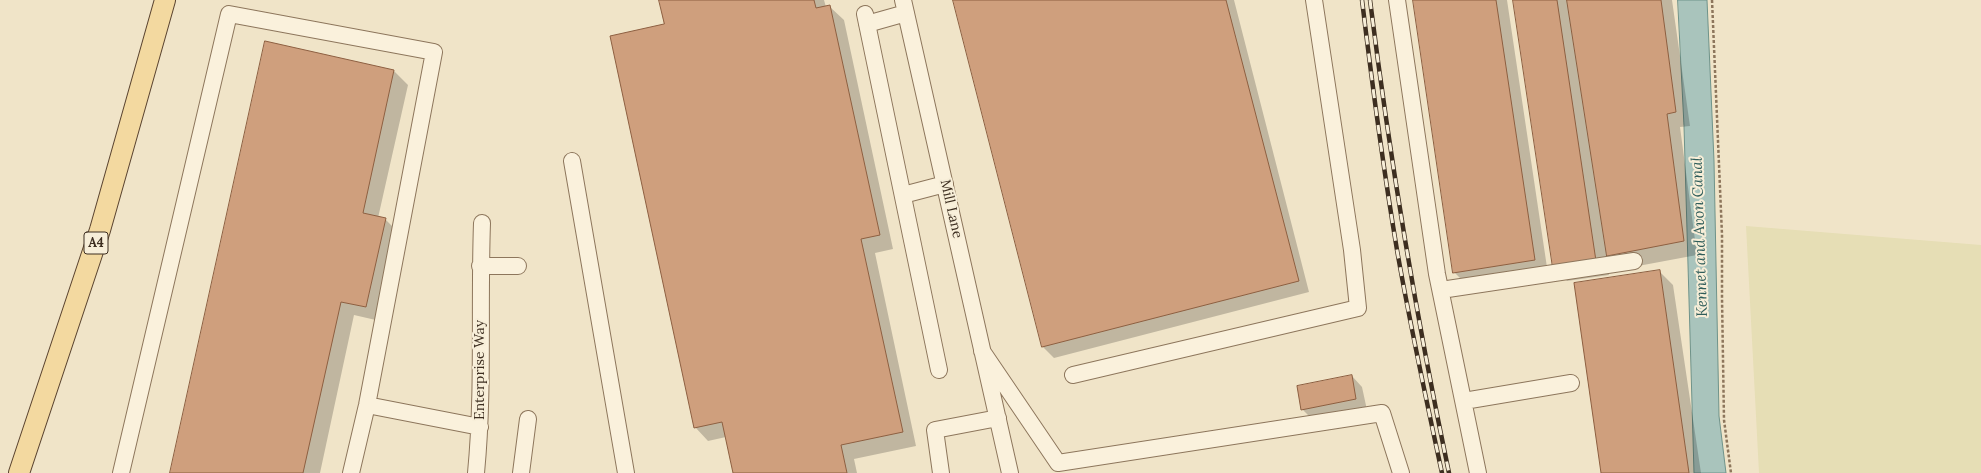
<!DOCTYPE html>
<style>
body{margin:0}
canvas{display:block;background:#f0e4c8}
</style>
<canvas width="1981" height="473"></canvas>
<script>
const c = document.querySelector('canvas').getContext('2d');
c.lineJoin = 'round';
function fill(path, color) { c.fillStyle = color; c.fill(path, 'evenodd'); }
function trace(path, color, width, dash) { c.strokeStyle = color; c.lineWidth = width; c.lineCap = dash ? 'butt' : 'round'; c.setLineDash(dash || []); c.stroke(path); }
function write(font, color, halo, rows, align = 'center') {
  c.font = font + ' Lora,serif'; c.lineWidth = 4; c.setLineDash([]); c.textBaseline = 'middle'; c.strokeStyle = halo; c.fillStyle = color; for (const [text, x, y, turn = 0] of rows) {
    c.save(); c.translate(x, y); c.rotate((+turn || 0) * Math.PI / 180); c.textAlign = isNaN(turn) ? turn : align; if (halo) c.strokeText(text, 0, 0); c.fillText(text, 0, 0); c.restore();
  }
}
fill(new Path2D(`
 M 1746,226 L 1981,245 L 1981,473 L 1759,473 Z`), '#e6deb5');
const water = new Path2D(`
 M 1678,0 L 1707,0 L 1714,161 L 1719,416 L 1726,473 L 1694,473 L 1684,126 Z`);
fill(water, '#a9c4bc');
trace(water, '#6f938a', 1);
fill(new Path2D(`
 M 660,0 L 824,0 L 826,7 L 830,7 L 844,20 L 893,249 L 875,253 L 916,446 L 854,459 L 857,473 L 734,473 L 726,437 L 708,441 L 695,427 L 665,25 Z
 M 954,0 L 1234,0 L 1309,292 L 1054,358 L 1043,347 Z
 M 1414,0 L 1507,0 L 1548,274 L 1468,286 L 1454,272 Z
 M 1514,0 L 1672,0 L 1690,126 L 1680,127 L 1697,255 L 1622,269 L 1606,253 L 1609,275 L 1567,281 L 1554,267 Z
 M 266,43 L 394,71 L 408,85 L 378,218 L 385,219 L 399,233 L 380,321 L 354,315 L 320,473 L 171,473 Z
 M 1659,271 L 1673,285 L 1701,473 L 1602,473 Z
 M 1352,376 L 1362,387 L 1367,410 L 1313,420 L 1302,409 Z`), '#0003');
const building = new Path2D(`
 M 659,0 L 814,0 L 816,8 L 830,5 L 880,235 L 861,239 L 903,432 L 841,445 L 847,473 L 733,473 L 722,422 L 694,428 L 610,36 L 664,24 Z
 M 953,0 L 1226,0 L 1299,281 L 1042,347 Z
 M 1413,0 L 1496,0 L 1535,260 L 1453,273 Z
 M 1513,0 L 1557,0 L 1596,261 L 1553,268 Z
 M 1567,0 L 1661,0 L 1676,112 L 1667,114 L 1684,241 L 1607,256 Z
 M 265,41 L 394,70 L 363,213 L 386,218 L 366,307 L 341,302 L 303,473 L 170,473 Z
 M 1660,270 L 1689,473 L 1601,473 L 1574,283 Z
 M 1352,375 L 1356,399 L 1301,410 L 1297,386 Z`);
fill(building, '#cf9f7d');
trace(building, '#8d5f41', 1);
const minor = new Path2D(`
 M 903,0 L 1010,473
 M 1397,0 L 1437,274 L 1478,473
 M 865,14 L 939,370
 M 867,24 L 906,13
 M 572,161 L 626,473
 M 903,195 L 945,184
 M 480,266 L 518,266
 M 1441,290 L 1634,261
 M 982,351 L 1058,463 L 1382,413 L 1401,473
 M 1073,375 L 1358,308 L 1352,250 L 1314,0
 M 1464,401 L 1571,383
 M 367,405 L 480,427
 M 121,473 L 229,14 L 434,52 L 367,405 L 351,473
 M 476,473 C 484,390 479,306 482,223
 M 521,473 L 528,419
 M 941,473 L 935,430 L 998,418`);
const major = new Path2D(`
 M 19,473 L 100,230 L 165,0`);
trace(minor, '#8d765c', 18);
trace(major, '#5b4430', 22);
trace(new Path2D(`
 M 1712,0 L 1722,235 L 1722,298 L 1724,420 L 1731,473`), '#8d765c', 2.5, [3, 2]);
trace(minor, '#faf1dc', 16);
trace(major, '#f3d9a0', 20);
const rail = new Path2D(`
 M 1362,0 C 1372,83 1383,167 1397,250 C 1410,324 1426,399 1442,473
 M 1370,0 C 1390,159 1416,316 1449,473`);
trace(rail, '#3d2e20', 4.5);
trace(rail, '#f7eed8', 3, [9]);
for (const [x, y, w] of [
 [96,243,24]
]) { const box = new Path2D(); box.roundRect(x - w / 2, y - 11, w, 22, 3); c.fillStyle = '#f7eed8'; c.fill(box); trace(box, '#3d2e20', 1); }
write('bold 13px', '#3d2e20', null, [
 ["A4",96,243]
]);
write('14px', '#3d2e20', '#f7eed8', [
 ["Mill Lane",951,209,77],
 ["Enterprise Way",480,370,-90]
]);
write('italic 15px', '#2f5d5a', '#f7eed8', [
 ["Kennet and Avon Canal",1700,237,-92]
]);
</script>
